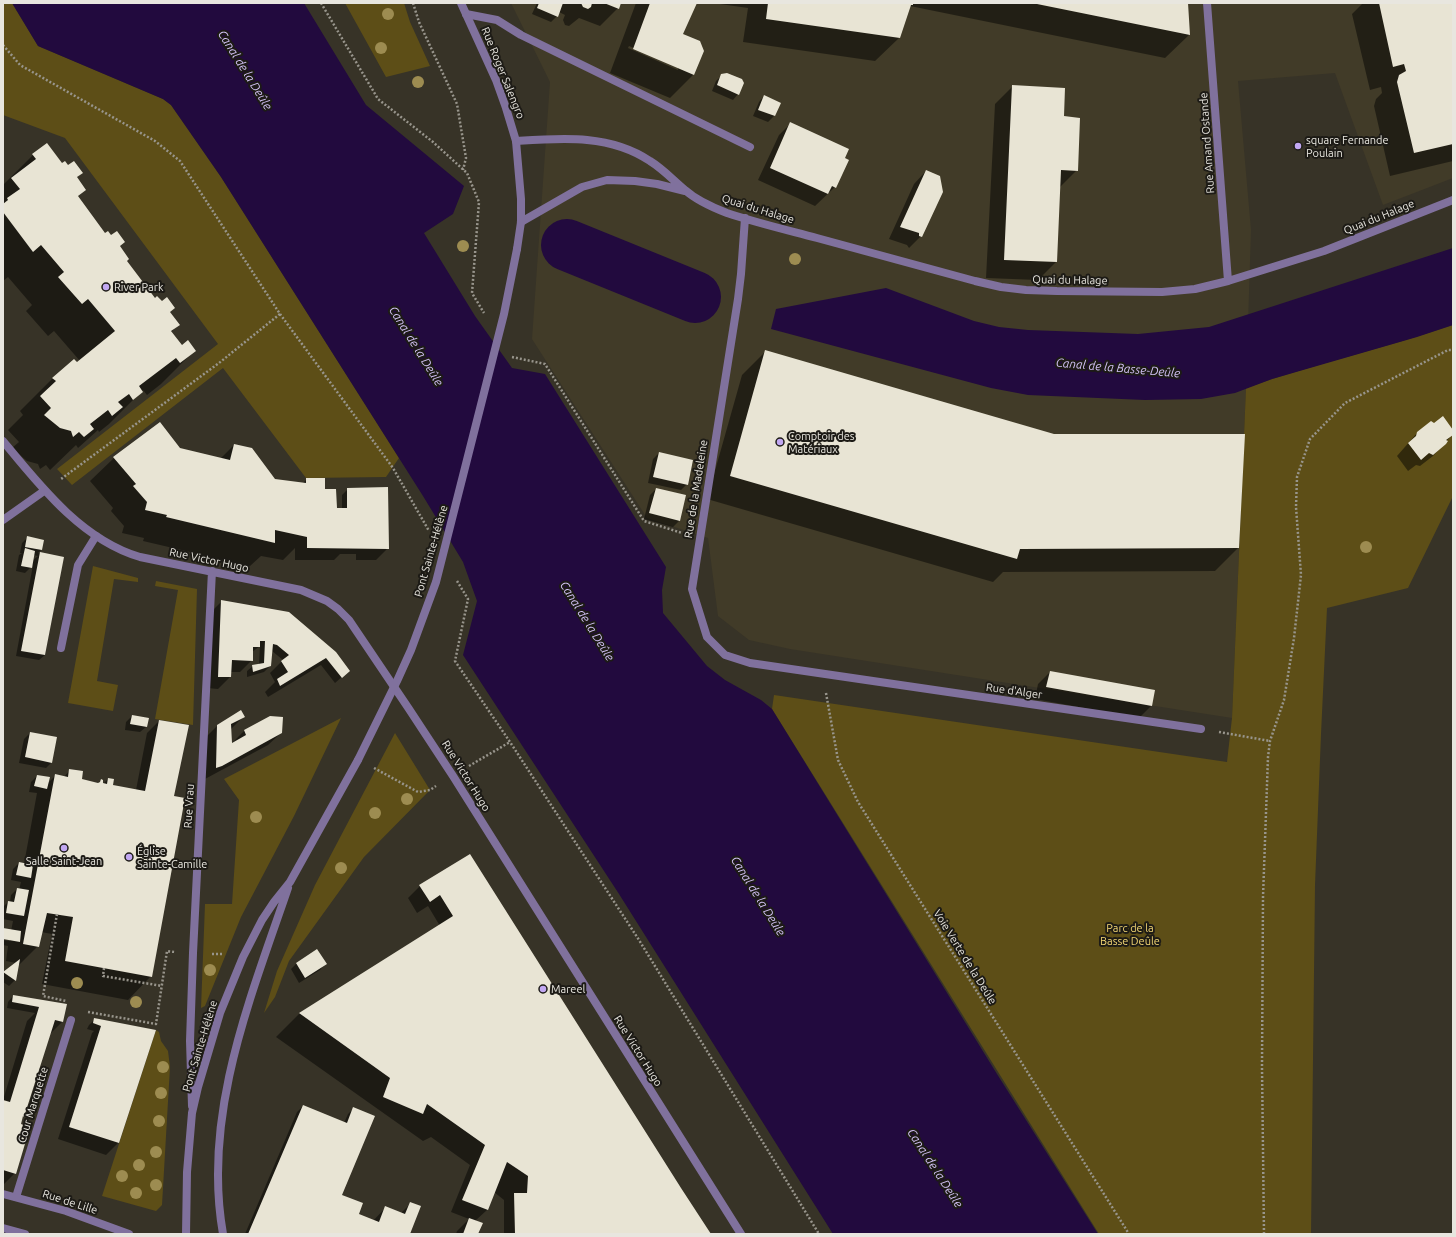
<!DOCTYPE html>
<meta charset="utf-8">
<style>
body{margin:0}
#map{position:relative;width:1456px;height:1237px;overflow:hidden;background:#373327;font-family:Ubuntu,sans-serif}
canvas{display:block}
.frame{position:absolute;inset:0;border:4px solid #e8e6df;pointer-events:none}
</style>
<div id="map">
<canvas width="1456" height="1237"></canvas>
<div class="frame"></div>
</div>
<script>
const c = document.querySelector('canvas').getContext('2d');
c.lineJoin = 'round';
function fill(path, color) { c.fillStyle = color; c.fill(path, 'evenodd'); }
function trace(path, color, width, dash) { c.strokeStyle = color; c.lineWidth = width; c.lineCap = dash ? 'butt' : 'round'; c.setLineDash(dash || []); c.stroke(path); }
function write(font, color, halo, rows, align = 'center') {
  c.font = font + ' Ubuntu,sans-serif'; c.lineWidth = 4; c.setLineDash([]); c.textBaseline = 'middle'; c.strokeStyle = halo; c.fillStyle = color; for (const [text, x, y, turn = 0] of rows) {
    c.save(); c.translate(x, y); c.rotate((+turn || 0) * Math.PI / 180); c.textAlign = isNaN(turn) ? turn : align; if (halo) c.strokeText(text, 0, 0); c.fillText(text, 0, 0); c.restore();
  }
}
fill(new Path2D(`
 M 511,3 L 1453,3 L 1453,178 L 1383,205 L 1335,73 L 1238,81 L 1251,230 L 1246,388 L 1232,718 L 790,649 L 749,640 L 718,616 L 708,538 L 647,518 L 532,339 L 550,82 Z`), '#413b28');
fill(new Path2D(`
 M 3,3 L 12,3 L 38,46 L 163,99 L 171,105 L 221,177 L 399,458 L 386,477 L 306,478 L 223,368 L 72,485 L 57,469 L 218,344 L 65,138 L 3,115 Z
 M 345,3 L 404,3 L 410,22 L 430,66 L 386,77 Z
 M 1453,325 L 1453,496 L 1408,588 L 1327,608 L 1321,734 L 1315,885 L 1311,1234 L 1099,1234 L 772,709 L 774,695 L 1227,762 L 1232,718 L 1246,388 C 1314,364 1385,348 1453,325 Z
 M 93,566 L 138,578 L 138,582 L 114,579 L 97,681 L 118,685 L 113,711 L 68,703 Z
 M 156,581 L 197,589 L 193,725 L 155,719 L 178,590 L 155,586 Z
 M 341,718 L 294,816 L 241,917 L 205,1006 L 201,1008 L 205,904 L 232,904 L 239,800 L 224,779 Z
 M 395,733 L 430,790 L 364,857 L 289,961 L 275,997 L 264,1013 L 277,971 L 315,885 Z
 M 156,1030 L 159,1032 L 161,1041 L 168,1051 L 170,1067 L 162,1205 L 156,1211 L 102,1196 Z`), '#5d4e17');
fill(new Path2D(`
 M 12,3 L 304,3 L 366,105 L 464,186 L 453,214 L 424,233 L 475,316 L 512,368 L 545,374 L 666,567 L 662,590 L 663,613 L 707,666 L 725,680 L 761,700 L 772,709 L 997,1074 L 1098,1234 L 833,1234 L 619,894 L 463,655 L 477,601 L 463,562 L 423,496 L 221,177 L 171,105 L 163,99 L 38,46 Z
 M 1453,248 L 1453,325 L 1417,337 L 1272,379 L 1235,393 L 1201,399 L 1145,400 L 1028,395 L 991,388 L 771,329 L 776,309 L 886,288 L 974,321 L 999,327 L 1028,330 L 1138,334 L 1209,327 Z`), '#220a3e');
fill(new Path2D(`
 M 537,3 L 620,3 L 618,8 L 600,26 L 579,18 L 569,26 L 565,25 L 563,20 L 565,15 L 559,12 L 557,16 L 551,22 L 532,14 Z
 M 636,3 L 696,3 L 682,34 L 693,75 L 670,98 L 610,73 ZM 629,46 L 678,67 L 678,70 L 628,48 Z
 M 713,3 L 1187,3 L 1189,35 L 1165,58 L 910,6 L 899,38 L 875,61 L 743,42 L 748,8 Z
 M 1363,3 L 1453,3 L 1453,161 L 1390,176 L 1374,106 L 1376,99 L 1382,93 L 1381,87 L 1370,90 L 1352,14 Z
 M 722,75 L 738,94 L 733,100 L 712,91 L 716,81 Z
 M 1013,86 L 1063,117 L 1077,170 L 1059,188 L 1056,262 L 1038,280 L 986,278 L 995,104 Z
 M 764,96 L 779,104 L 774,116 L 768,122 L 753,116 L 759,102 Z
 M 791,123 L 835,187 L 815,206 L 758,180 L 779,135 Z
 M 47,145 L 61,165 L 81,173 L 76,178 L 85,190 L 77,197 L 105,234 L 119,247 L 126,261 L 155,299 L 169,312 L 178,325 L 171,332 L 181,346 L 194,351 L 161,384 L 147,395 L 143,390 L 109,424 L 99,432 L 98,430 L 78,448 L 76,445 L 50,470 L 46,465 L 40,469 L 38,464 L 27,461 L 12,448 L 19,442 L 8,430 L 23,415 L 20,411 L 53,378 L 80,361 L 54,331 L 48,336 L 26,311 L 32,305 L 8,277 L 3,281 L 3,185 L 33,155 Z
 M 926,171 L 921,236 L 909,248 L 907,245 L 889,239 L 914,184 Z
 M 766,351 L 1238,548 L 1215,571 L 1003,572 L 993,582 L 707,499 L 742,375 Z
 M 1434,424 L 1453,431 L 1453,434 L 1433,456 L 1420,466 L 1416,465 L 1408,471 L 1397,456 L 1418,432 Z
 M 234,445 L 274,480 L 302,484 L 307,479 L 324,490 L 336,509 L 342,509 L 342,495 L 348,489 L 388,548 L 376,560 L 356,560 L 356,554 L 340,554 L 334,560 L 295,560 L 295,548 L 283,560 L 261,556 L 250,566 L 143,541 L 144,538 L 122,533 L 124,526 L 111,511 L 113,508 L 90,481 L 114,458 L 179,449 L 220,459 Z
 M 659,453 L 687,484 L 681,490 L 648,483 L 653,459 Z
 M 656,489 L 679,521 L 673,527 L 644,519 L 650,495 Z
 M 28,537 L 41,550 L 38,553 L 63,558 L 45,655 L 39,660 L 16,656 L 33,565 L 25,573 L 16,571 L 19,555 L 22,553 L 20,553 L 22,543 ZM 33,555 L 38,556 L 32,561 Z
 M 222,601 L 288,613 L 343,676 L 335,683 L 321,665 L 268,697 L 265,692 L 275,682 L 270,673 L 283,660 L 272,651 L 270,666 L 264,672 L 247,677 L 247,671 L 253,666 L 259,665 L 260,646 L 252,652 L 252,660 L 240,672 L 230,672 L 230,677 L 218,689 L 207,688 L 210,613 Z
 M 1050,672 L 1151,706 L 1139,718 L 1035,699 L 1038,684 Z
 M 132,716 L 146,727 L 140,732 L 125,730 L 126,722 Z
 M 244,716 L 231,729 L 231,744 L 244,731 L 270,717 L 281,733 L 268,745 L 205,779 L 205,738 L 217,726 Z
 M 159,721 L 173,795 L 151,976 L 128,1000 L 42,984 L 52,934 L 41,932 L 38,946 L 20,964 L 18,964 L 15,980 L 9,986 L 3,982 L 3,974 L 16,963 L 6,961 L 8,946 L 3,945 L 3,940 L 10,941 L 10,939 L 3,938 L 3,929 L 11,931 L 13,921 L 3,919 L 3,907 L 8,902 L 10,902 L 11,895 L 17,889 L 19,890 L 21,882 L 11,880 L 13,869 L 19,863 L 24,864 L 37,793 L 29,792 L 31,782 L 37,776 L 47,784 L 55,776 L 64,777 L 70,770 L 81,780 L 103,784 L 108,779 L 111,786 L 136,790 L 147,733 Z
 M 30,733 L 52,762 L 46,768 L 19,763 L 24,739 Z
 M 469,855 L 709,1234 L 504,1234 L 504,1200 L 494,1192 L 487,1210 L 475,1221 L 477,1234 L 456,1234 L 457,1231 L 469,1219 L 451,1212 L 470,1165 L 431,1137 L 423,1141 L 276,1037 L 299,1014 L 440,926 L 428,906 L 417,913 L 408,898 L 420,886 Z
 M 296,964 L 325,964 L 320,970 L 299,983 L 291,969 Z
 M 13,996 L 66,1005 L 62,1022 L 50,1034 L 24,1116 L 21,1118 L 15,1173 L 3,1185 L 3,1100 L 27,1021 L 35,1013 L 7,1008 L 8,1002 Z
 M 95,1019 L 155,1031 L 118,1143 L 106,1155 L 58,1139 L 92,1033 L 94,1031 L 87,1029 L 89,1025 Z
 M 303,1106 L 344,1123 L 348,1114 L 354,1108 L 341,1196 L 357,1215 L 373,1221 L 386,1207 L 401,1213 L 411,1203 L 409,1234 L 245,1234 L 297,1112 Z`), '#0007');
trace(new Path2D(`
 M 567,245 L 695,297`), '#220a3e', 52);
fill(new Path2D(`
 M 539,3 L 563,3 L 558,17 L 537,8 Z
 M 581,3 L 592,3 L 591,7 L 588,9 L 583,7 Z
 M 604,3 L 621,3 L 619,9 Z
 M 650,3 L 697,3 L 683,34 L 700,41 L 704,51 L 694,75 L 633,49 Z
 M 768,3 L 913,3 L 913,5 L 911,5 L 900,38 L 766,19 Z
 M 1037,3 L 1188,3 L 1190,35 L 1037,4 Z
 M 1379,3 L 1453,3 L 1453,144 L 1414,153 L 1397,82 L 1399,75 L 1406,71 L 1404,64 L 1393,67 Z
 M 727,73 L 742,79 L 744,83 L 739,95 L 717,85 L 721,74 Z
 M 1012,85 L 1065,88 L 1064,116 L 1080,118 L 1078,171 L 1061,170 L 1057,262 L 1004,260 Z
 M 764,95 L 781,103 L 775,116 L 758,110 Z
 M 790,122 L 849,149 L 845,158 L 849,160 L 836,188 L 832,186 L 828,194 L 770,168 Z
 M 47,143 L 62,163 L 65,161 L 68,165 L 74,161 L 83,173 L 77,177 L 86,190 L 78,196 L 105,233 L 108,231 L 111,235 L 117,231 L 125,242 L 120,246 L 129,259 L 127,261 L 155,298 L 157,296 L 162,301 L 167,297 L 175,308 L 170,312 L 180,325 L 171,331 L 182,345 L 188,340 L 196,351 L 180,363 L 176,358 L 139,386 L 143,392 L 133,400 L 129,394 L 118,402 L 123,407 L 112,416 L 108,410 L 90,424 L 94,429 L 84,437 L 79,432 L 73,437 L 71,431 L 60,428 L 44,415 L 51,408 L 40,396 L 56,381 L 52,378 L 74,359 L 77,362 L 115,331 L 88,299 L 82,304 L 58,277 L 64,272 L 41,245 L 33,252 L 3,212 L 3,204 L 8,200 L 7,198 L 20,189 L 11,178 L 36,159 L 32,154 Z
 M 926,170 L 940,176 L 943,192 L 922,237 L 919,236 L 919,233 L 900,227 Z
 M 765,350 L 1054,434 L 1245,434 L 1239,548 L 1020,549 L 1017,559 L 730,476 Z
 M 1443,416 L 1453,430 L 1453,435 L 1446,440 L 1448,441 L 1446,444 L 1433,455 L 1429,453 L 1421,460 L 1408,443 L 1416,436 L 1417,432 L 1431,421 L 1434,423 Z
 M 160,422 L 180,448 L 230,460 L 234,444 L 252,448 L 275,479 L 306,483 L 306,478 L 325,478 L 325,489 L 336,489 L 337,508 L 347,508 L 347,488 L 388,487 L 389,549 L 307,548 L 307,537 L 275,530 L 275,543 L 166,517 L 167,515 L 145,510 L 147,502 L 133,486 L 136,484 L 113,457 Z
 M 659,452 L 693,460 L 688,485 L 653,477 Z
 M 656,488 L 686,495 L 680,521 L 649,513 Z
 M 27,536 L 44,540 L 42,550 L 25,547 Z
 M 25,548 L 35,551 L 32,568 L 21,566 Z
 M 40,552 L 64,557 L 45,655 L 21,651 Z
 M 221,600 L 289,612 L 336,652 L 350,671 L 342,678 L 326,658 L 280,686 L 277,679 L 288,672 L 281,661 L 289,655 L 277,645 L 273,644 L 271,666 L 253,672 L 252,665 L 264,663 L 265,641 L 260,641 L 260,647 L 253,647 L 253,661 L 232,660 L 231,677 L 218,677 Z
 M 1050,671 L 1155,690 L 1152,706 L 1046,687 Z
 M 241,710 L 245,717 L 231,724 L 232,743 L 246,735 L 244,730 L 270,716 L 283,717 L 282,733 L 222,766 L 216,768 L 217,725 Z
 M 132,715 L 149,718 L 147,727 L 130,724 Z
 M 159,720 L 189,725 L 174,796 L 185,798 L 152,977 L 65,961 L 73,917 L 47,913 L 39,947 L 23,944 L 55,774 L 68,777 L 69,769 L 83,771 L 82,779 L 98,783 L 100,782 L 101,779 L 103,780 L 103,783 L 107,784 L 108,778 L 114,779 L 113,785 L 145,791 Z
 M 30,732 L 57,737 L 52,763 L 25,757 Z
 M 37,775 L 50,777 L 47,789 L 34,786 Z
 M 470,854 L 681,1188 L 711,1234 L 515,1234 L 514,1193 L 527,1193 L 528,1176 L 507,1162 L 488,1210 L 462,1200 L 485,1145 L 427,1104 L 423,1114 L 383,1097 L 390,1078 L 299,1013 L 453,916 L 440,895 L 430,902 L 419,885 Z
 M 19,862 L 33,865 L 31,878 L 16,875 Z
 M 17,888 L 29,890 L 24,916 L 6,913 L 8,901 L 14,902 Z
 M 3,928 L 21,931 L 20,942 L 3,939 Z
 M 317,949 L 327,964 L 305,978 L 296,963 Z
 M 20,959 L 16,981 L 3,972 Z
 M 13,995 L 67,1004 L 63,1022 L 55,1020 L 24,1117 L 23,1116 L 21,1124 L 30,1127 L 16,1174 L 3,1170 L 3,1100 L 10,1102 L 39,1007 L 12,1002 Z
 M 94,1018 L 156,1030 L 119,1143 L 69,1127 L 101,1026 L 93,1023 Z
 M 303,1105 L 347,1123 L 353,1107 L 375,1116 L 342,1195 L 363,1203 L 359,1214 L 379,1222 L 385,1206 L 405,1214 L 410,1202 L 421,1206 L 410,1234 L 248,1234 Z
 M 469,1218 L 483,1223 L 478,1234 L 463,1234 Z`), '#e8e4d4');
trace(new Path2D(`
 M 321,3 L 378,99 L 433,142 L 467,173 L 479,202 L 472,293 L 484,313
 M 413,3 L 419,22 L 457,104 L 466,158 L 463,170
 M 3,45 L 20,65 L 155,141 L 180,161 L 280,314 L 219,363 L 61,479
 M 280,314 L 393,468 L 429,531
 M 512,357 L 545,364 L 644,521 L 682,533
 M 457,581 L 468,599 L 455,661 L 510,742 L 639,940 L 819,1234
 M 826,693 L 838,760 L 858,802 L 1129,1234
 M 1219,732 L 1270,741
 M 469,766 L 510,742
 M 374,768 L 418,792 L 430,790 L 436,786
 M 57,914 L 43,996 L 66,1001
 M 212,954 L 223,954
 M 104,968 L 103,976 L 162,986
 M 88,1012 L 156,1024 L 167,951 L 175,952
 M 1264,1234 L 1262,1067 L 1263,897 L 1268,757 L 1270,741 L 1284,700 L 1294,638 L 1301,575 L 1296,507 L 1297,477 L 1310,439 L 1345,403 L 1448,350 L 1453,350`), '#98958c', 2.5, [2, 2]);
trace(new Path2D(`
 M 466,14 L 497,20 L 521,35 L 750,147
 M 61,648 L 78,565 L 96,536
 M 16,1197 L 71,1020`), '#80719d', 8);
trace(new Path2D(`
 M 1207,3 L 1228,281
 M 516,141 C 562,138 610,134 650,161 C 663,169 673,180 685,190 C 695,199 714,208 727,213 C 757,223 787,230 817,238 C 870,252 922,267 975,281 L 1001,287 L 1026,290 L 1057,291 L 1162,292 L 1195,289 L 1228,281 L 1324,251 L 1453,200
 M 745,218 L 741,274 L 738,299 L 692,589 L 707,637 L 725,655 L 750,663 L 1201,729
 M 521,222 L 582,187 L 607,180 L 635,181 L 657,184 L 685,191
 M 3,441 C 40,486 82,540 140,557 L 301,590 L 327,601 L 338,609 L 349,620 L 409,709 L 453,776 L 741,1234
 M 3,520 L 44,491
 M 192,1106 L 190,1041 L 193,953 L 212,571
 M 3,1194 L 66,1211 L 129,1234
 M 3,1228 L 25,1234`), '#80719d', 8);
trace(new Path2D(`
 M 461,3 L 496,80 L 506,108 L 516,141 L 521,199 L 521,222 L 517,249
 M 186,1234 L 187,1172 L 192,1113 L 198,1087 L 220,1013 L 243,957 L 262,920 L 274,902 L 290,882 L 358,760
 M 223,1234 C 202,1115 250,999 288,888`), '#80719d', 8);
trace(new Path2D(`
 M 358,760 L 397,681 L 411,650 L 436,582 L 504,314 L 517,249`), '#80719d', 8);
c.fillStyle = '#9d8c51';
for (const [x, y] of [
 [388,14],
 [381,48],
 [418,82],
 [463,246],
 [795,259],
 [1366,547],
 [407,799],
 [375,813],
 [256,817],
 [341,868],
 [210,970],
 [77,983],
 [136,1002],
 [163,1067],
 [161,1093],
 [159,1121],
 [156,1152],
 [139,1165],
 [122,1176],
 [156,1185],
 [136,1193]
]) { c.beginPath(); c.arc(x, y, 6, 0, 2 * Math.PI); c.fill(); }
for (const [x, y, r, color] of [
 [1298,146,4,"#c2a8f3"],
 [106,287,4,"#c2a8f3"],
 [780,442,4,"#c2a8f3"],
 [64,848,4,"#c2a8f3"],
 [129,857,4,"#c2a8f3"],
 [543,989,4,"#c2a8f3"]
]) { const dot = new Path2D(); dot.arc(x, y, r, 0, 2 * Math.PI); c.fillStyle = color; c.fill(dot); trace(dot, '#1d1b16', 1.5); }
write('11px', '#e8e6df', '#1d1b16', [
 ["Rue Roger Salengro",503,73,68],
 ["Rue Amand Ostande",1207,143,-94],
 ["Quai du Halage",758,209,17],
 ["Quai du Halage",1379,217,-22],
 ["Quai du Halage",1070,280,1],
 ["Rue de la Madeleine",696,489,-81],
 ["Pont Sainte-Hélène",431,551,-74],
 ["Rue Victor Hugo",209,560,12],
 ["Rue d'Alger",1014,691,8],
 ["Rue Victor Hugo",466,776,58],
 ["Rue Vrau",189,806,-87],
 ["Voie Verte de la Deûle",965,957,58],
 ["Pont Sainte-Hélène",200,1046,-73],
 ["Rue Victor Hugo",638,1051,58],
 ["Cour Marquette",33,1105,-73],
 ["Rue de Lille",70,1202,18]
]);
write('11px', '#e8e6df', '#1d1b16', [
 ["square Fernande",1306,140],
 ["Poulain",1306,153],
 ["River Park",114,287],
 ["Comptoir des",788,436],
 ["Matériaux",788,449],
 ["Église",137,851],
 ["Sainte-Camille",137,864],
 ["Salle Saint-Jean",64,861,"center"],
 ["Mareel",551,989]
], 'left');
write('11px', '#f1d573', '#1d1b16', [
 ["Parc de la",1130,928],
 ["Basse Deûle",1130,941]
]);
write('italic 12px', '#d3c2f6', '#1d1b16', [
 ["Canal de la Deûle",245,70,58],
 ["Canal de la Deûle",416,346,58],
 ["Canal de la Basse-Deûle",1118,368,5],
 ["Canal de la Deûle",587,621,58],
 ["Canal de la Deûle",758,896,58],
 ["Canal de la Deûle",935,1168,57]
]);
</script>
